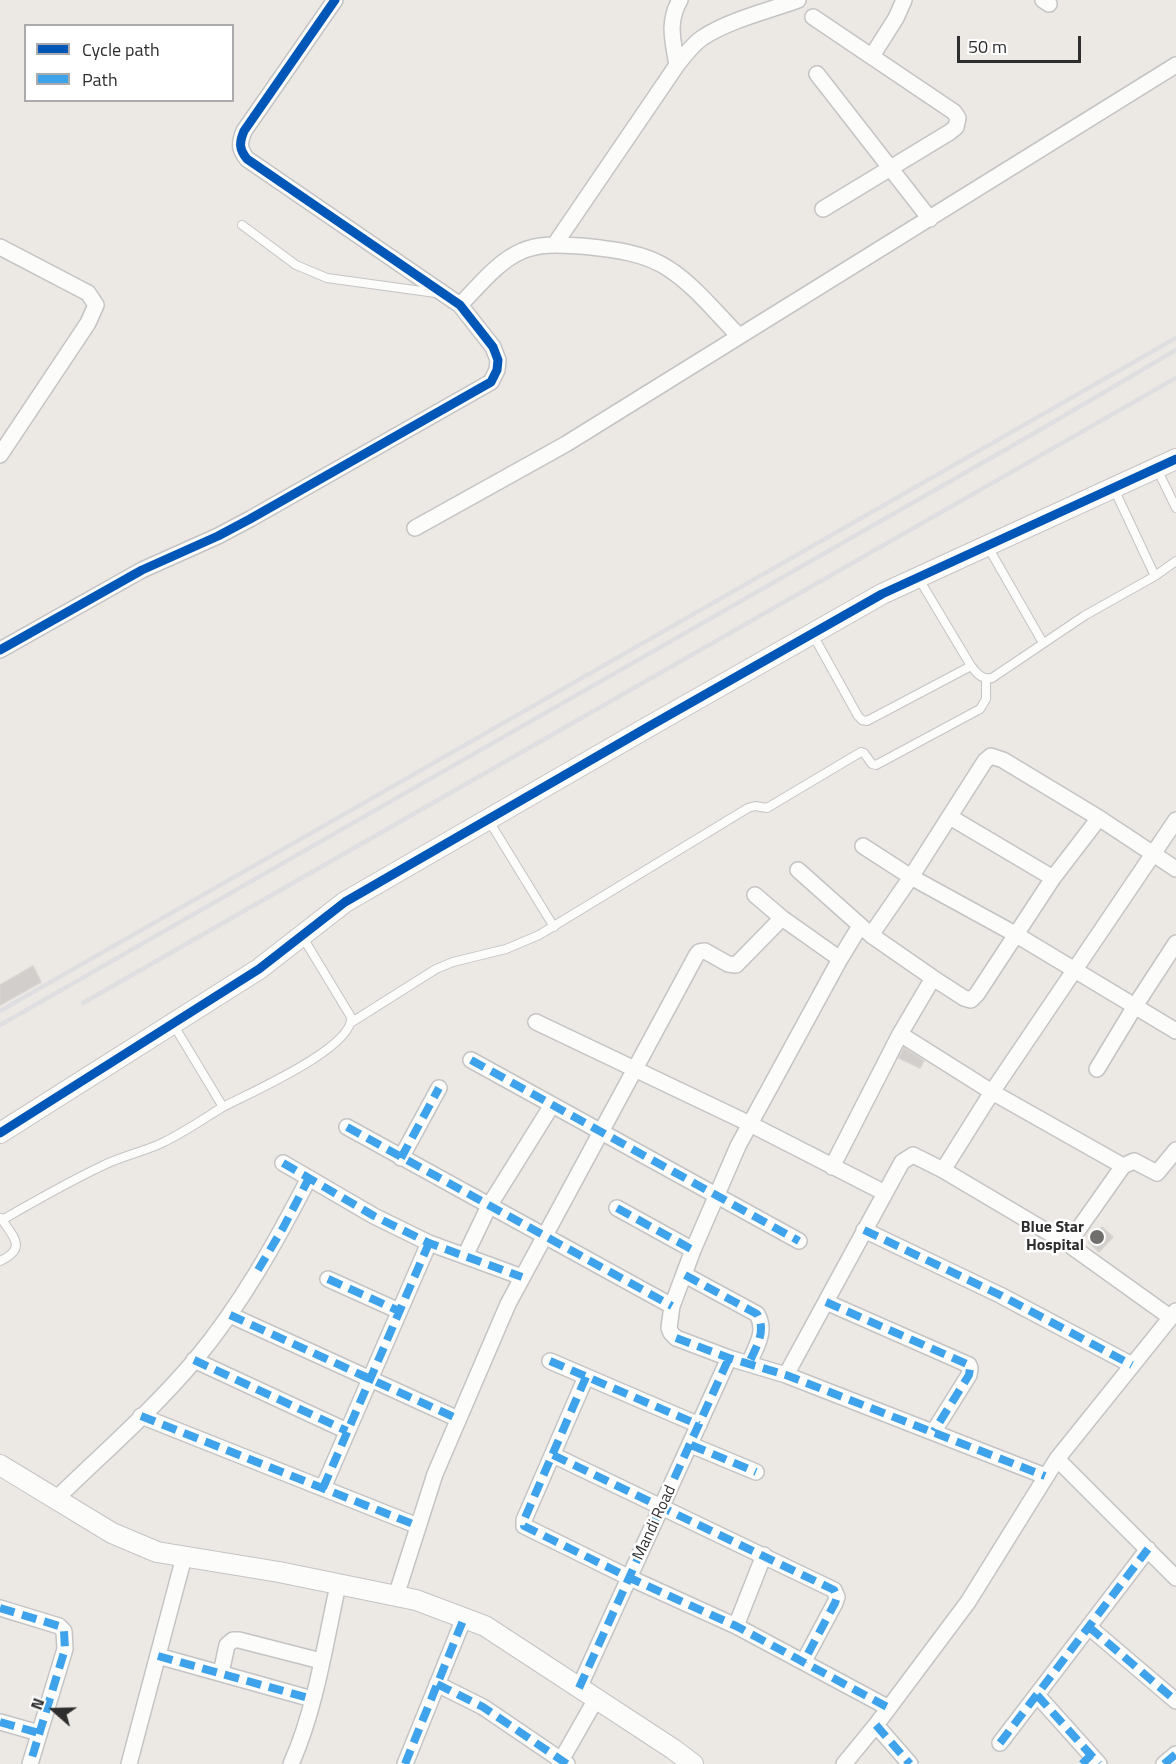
<!DOCTYPE html>
<style>
body{margin:0}
#map{position:relative;width:1176px;height:1764px;overflow:hidden;background:#ece8e4;font-family:"Titillium Web",sans-serif}
canvas{display:block}
.legend{position:absolute;left:24px;top:24px;width:210px;height:78px;box-sizing:border-box;background:#fff;border:2px solid #ababab;margin:0;padding:8px 10px;list-style:none;font-size:18px;color:#2e2e2e}
.legend li{display:flex;align-items:center;gap:12px;height:30px}
.legend b{width:30px;border:2px solid #ababab}
.north{position:absolute;left:24px;top:1680px;width:60px;height:60px;-webkit-text-stroke:4px #fff;paint-order:stroke;rotate:290deg;font-size:16px;font-weight:700;line-height:24px;text-align:center;color:#2e2e2e}
.north::after{content:'';display:block;margin:auto;width:21px;height:27px;background:#2e2e2e;clip-path:polygon(50% 0,100% 100%,50% 72%,0 100%)}
.scale{position:absolute;left:957px;top:36px;width:124px;height:27px;box-sizing:border-box;border:3px solid #2e2e2e;border-top:0;padding-left:8px;font-size:18px;line-height:21px;white-space:nowrap;color:#2e2e2e;-webkit-text-stroke:4px #fff;paint-order:stroke}
</style>
<div id="map">
<canvas width="1176" height="1764"></canvas>
<ul class="legend">
<li><b style="height:8px;background:#0057b8"></b>Cycle path</li>
<li><b style="height:8px;background:#3ea3eb"></b>Path</li>
</ul>
<div class="north">N</div>
<div class="scale">50 m</div>
</div>
<script>
const c = document.querySelector('canvas').getContext('2d');
c.lineJoin = 'round';
function fill(path, color) { c.fillStyle = color; c.fill(path, 'evenodd'); }
function trace(path, color, width, dash) { c.strokeStyle = color; c.lineWidth = width; c.lineCap = dash ? 'butt' : 'round'; c.setLineDash(dash || []); c.stroke(path); }
function write(font, color, halo, rows, align = 'center') {
  c.font = font + ' "Titillium Web",sans-serif'; c.lineWidth = 5; c.setLineDash([]); c.textBaseline = 'middle'; c.strokeStyle = halo; c.fillStyle = color; for (const [text, x, y, turn = 0] of rows) {
    c.save(); c.translate(x, y); c.rotate((+turn || 0) * Math.PI / 180); c.textAlign = isNaN(turn) ? turn : align; if (halo) c.strokeText(text, 0, 0); c.fillText(text, 0, 0); c.restore();
  }
}
const building = new Path2D(`
 M 33,966 L 41,982 L 0,1005 L 0,985 Z
 M 904,1048 L 924,1061 L 920,1068 L 899,1058 Z
 M 1102,1227 L 1113,1237 L 1099,1252 L 1089,1242 Z`);
fill(building, '#d1cecb');
trace(building, '#d7d4d0', 1.5);
const service = new Path2D(`
 M 242,225 L 296,265 L 327,278 L 436,293
 M 1157,469 L 1176,508
 M 1114,489 L 1155,576
 M 988,547 L 1043,643
 M 919,579 L 971,666
 M 813,635 L 858,716 L 862,720 L 867,721 L 971,666 C 977,673 981,680 992,678 L 1084,616 L 1155,576 L 1176,561
 M 489,821 L 554,927
 M 352,1022 L 436,969 L 453,962 L 506,949 L 539,935 L 748,808 L 755,806 L 767,808 L 861,752 L 864,753 L 872,764 L 876,765 L 980,709 L 986,699 L 986,679
 M 173,1024 L 223,1107
 M 2,1220 C 35,1201 68,1182 102,1166 C 122,1156 143,1152 162,1143 C 183,1133 202,1120 221,1108 C 247,1094 354,1048 351,1017 L 302,936
 M 0,1261 C 28,1248 13,1237 1,1218`);
const minor = new Path2D(`
 M 1043,0 L 1049,4
 M 813,17 L 954,112 L 958,118 L 956,127 L 950,132 L 823,209
 M 872,56 L 896,18 L 904,0
 M 677,65 C 673,41 667,22 680,0
 M 817,74 L 930,219
 M 555,244 L 677,65 C 684,56 692,45 702,38 C 729,20 768,11 798,0
 M 0,247 L 88,293 L 96,305 L 88,323 L 0,455
 M 460,305 C 478,287 498,261 522,251 C 540,243 561,245 581,246 C 610,249 644,252 669,269 C 695,286 716,313 738,335
 M 415,528 L 566,444 L 1176,65
 M 0,650 L 142,570 L 218,536 L 250,519 L 491,382 L 497,370 L 498,360 L 493,347 L 460,305 L 247,159 C 239,149 239,143 244,131 L 335,0
 M 950,817 L 1053,878
 M 863,846 L 911,877 L 1015,934 L 1176,1031
 M 798,870 L 871,935 L 933,978 L 964,998 L 971,1000 L 977,994 L 1053,878 L 1099,818
 M 755,895 L 782,918 L 840,959
 M 860,926 L 840,959 L 738,1146 L 693,1250 L 672,1306 L 669,1328 L 671,1333 L 676,1338 L 729,1358 L 786,1375 L 1045,1476
 M 871,935 L 911,877 L 985,761 L 991,756 L 1003,760 L 1099,818 L 1176,869
 M 536,1022 L 750,1124 L 885,1193
 M 900,1034 L 992,1092 L 1123,1166
 M 471,1060 L 799,1241
 M 1097,1069 L 1135,1006 L 1176,943
 M 347,1127 L 672,1306
 M 401,1158 L 439,1088
 M 283,1163 L 374,1216 L 429,1243 L 522,1277
 M 832,1167 L 900,1034 L 933,978
 M 943,1170 L 992,1092 L 1176,820
 M 617,1208 L 693,1250
 M 864,1230 L 1000,1295 L 1132,1365
 M 1068,1244 L 1123,1166 L 1134,1161 L 1157,1173 L 1176,1150
 M 465,1256 L 489,1206 L 552,1105
 M 685,1275 L 757,1314 C 767,1331 756,1347 749,1363
 M 328,1279 L 399,1311
 M 826,1302 L 969,1365 L 970,1368 L 969,1375 L 934,1431
 M 230,1315 L 458,1419
 M 194,1360 L 347,1431
 M 550,1361 L 699,1425
 M 786,1375 L 902,1162 L 913,1155 L 943,1170 L 1068,1244 L 1170,1317
 M 586,1377 L 524,1520 L 524,1526 L 630,1578 L 736,1626 L 889,1708
 M 141,1416 L 418,1526
 M 691,1445 L 756,1472
 M 553,1455 L 834,1590 L 837,1597 L 835,1603 L 804,1661
 M 1057,1459 L 1176,1578
 M 323,1488 L 429,1243
 M 56,1499 C 103,1453 153,1410 195,1360 C 241,1305 276,1242 309,1178
 M 396,1596 L 435,1474 L 508,1304 L 696,956 L 699,952 L 705,951 L 728,964 L 736,965 L 782,918
 M 0,1608 L 59,1626 L 64,1631 L 65,1649 L 30,1764
 M 736,1626 L 764,1555
 M 1089,1627 L 1176,1701
 M 158,1656 L 312,1699
 M 221,1673 L 227,1645 L 233,1640 L 239,1640 L 321,1661
 M 437,1684 L 483,1707 L 567,1764
 M 579,1688 L 729,1358
 M 1037,1695 L 1099,1764
 M 0,1722 L 39,1733
 M 876,1725 L 910,1764
 M 1000,1743 L 1148,1549
 M 129,1764 L 184,1557
 M 291,1764 C 316,1708 325,1644 338,1585
 M 405,1764 L 464,1618
 M 559,1764 L 596,1699
 M 844,1764 L 876,1725 L 968,1602 L 1057,1459 L 1176,1311
 M 1164,1764 L 1176,1754`);
const tertiary = new Path2D(`
 M 0,1133 L 259,969 L 345,902 L 648,727 L 882,594 L 1176,459
 M 0,1465 L 112,1533 L 157,1552 L 279,1572 L 416,1600 L 485,1626 L 673,1749 L 693,1764`);
trace(service, '#c5c4c5', 10);
trace(minor, '#c5c4c5', 18);
trace(tertiary, '#c5c4c5', 22);
trace(service, '#fcfcfb', 8);
trace(minor, '#fcfcfb', 15);
trace(tertiary, '#fcfcfb', 20);
trace(new Path2D(`
 M 83,1003 L 1176,378
 M 0,1011 L 1176,338
 M 0,1025 L 1045,427 L 1176,350`), '#dfdfe1', 4.5);
trace(new Path2D(`
 M 471,1060 L 799,1241
 M 347,1127 L 672,1306
 M 401,1158 L 439,1088
 M 283,1163 L 374,1216 L 429,1243 L 522,1277
 M 617,1208 L 693,1250
 M 864,1230 L 1000,1295 L 1132,1365
 M 258,1270 L 283,1228 L 309,1178
 M 685,1275 L 757,1314 C 767,1331 756,1347 749,1363
 M 328,1279 L 399,1311
 M 826,1302 L 969,1365 L 970,1368 L 969,1375 L 934,1431
 M 230,1315 L 458,1419
 M 676,1338 L 729,1358 L 786,1375 L 1045,1476
 M 194,1360 L 347,1431
 M 550,1361 L 699,1425
 M 586,1377 L 524,1520 L 524,1526 L 630,1578 L 736,1626 L 889,1708
 M 141,1416 L 418,1526
 M 691,1445 L 756,1472
 M 553,1455 L 834,1590 L 837,1597 L 835,1603 L 804,1661
 M 323,1488 L 429,1243
 M 0,1608 L 59,1626 L 64,1631 L 65,1649 L 30,1764
 M 1089,1627 L 1176,1701
 M 158,1656 L 312,1699
 M 437,1684 L 483,1707 L 567,1764
 M 579,1688 L 729,1358
 M 1037,1695 L 1099,1764
 M 0,1722 L 39,1733
 M 876,1725 L 910,1764
 M 1000,1743 L 1148,1549
 M 405,1764 L 464,1618
 M 1082,1764 L 1091,1755
 M 1164,1764 L 1176,1754`), '#3ea3eb', 8, [15, 8]);
trace(new Path2D(`
 M 0,650 L 142,570 L 218,536 L 250,519 L 491,382 L 497,370 L 498,360 L 493,347 L 460,305 L 247,159 C 239,149 239,143 244,131 L 335,0
 M 0,1133 L 259,969 L 345,902 L 648,727 L 882,594 L 1176,459`), '#0057b8', 9);
for (const [x, y, r, color] of [
 [1097,1237,8,"#706f6e"]
]) { const dot = new Path2D(); dot.arc(x, y, r, 0, 2 * Math.PI); c.fillStyle = color; c.fill(dot); trace(dot, '#fff', 2); }
write('bold 16px', '#2e2e2e', '#fff', [
 ["Blue Star",1084,1228],
 ["Hospital",1084,1246]
], 'right');
write('16px', '#2e2e2e', '#fff', [
 ["Mandi Road",655,1523,-65]
]);
</script>
